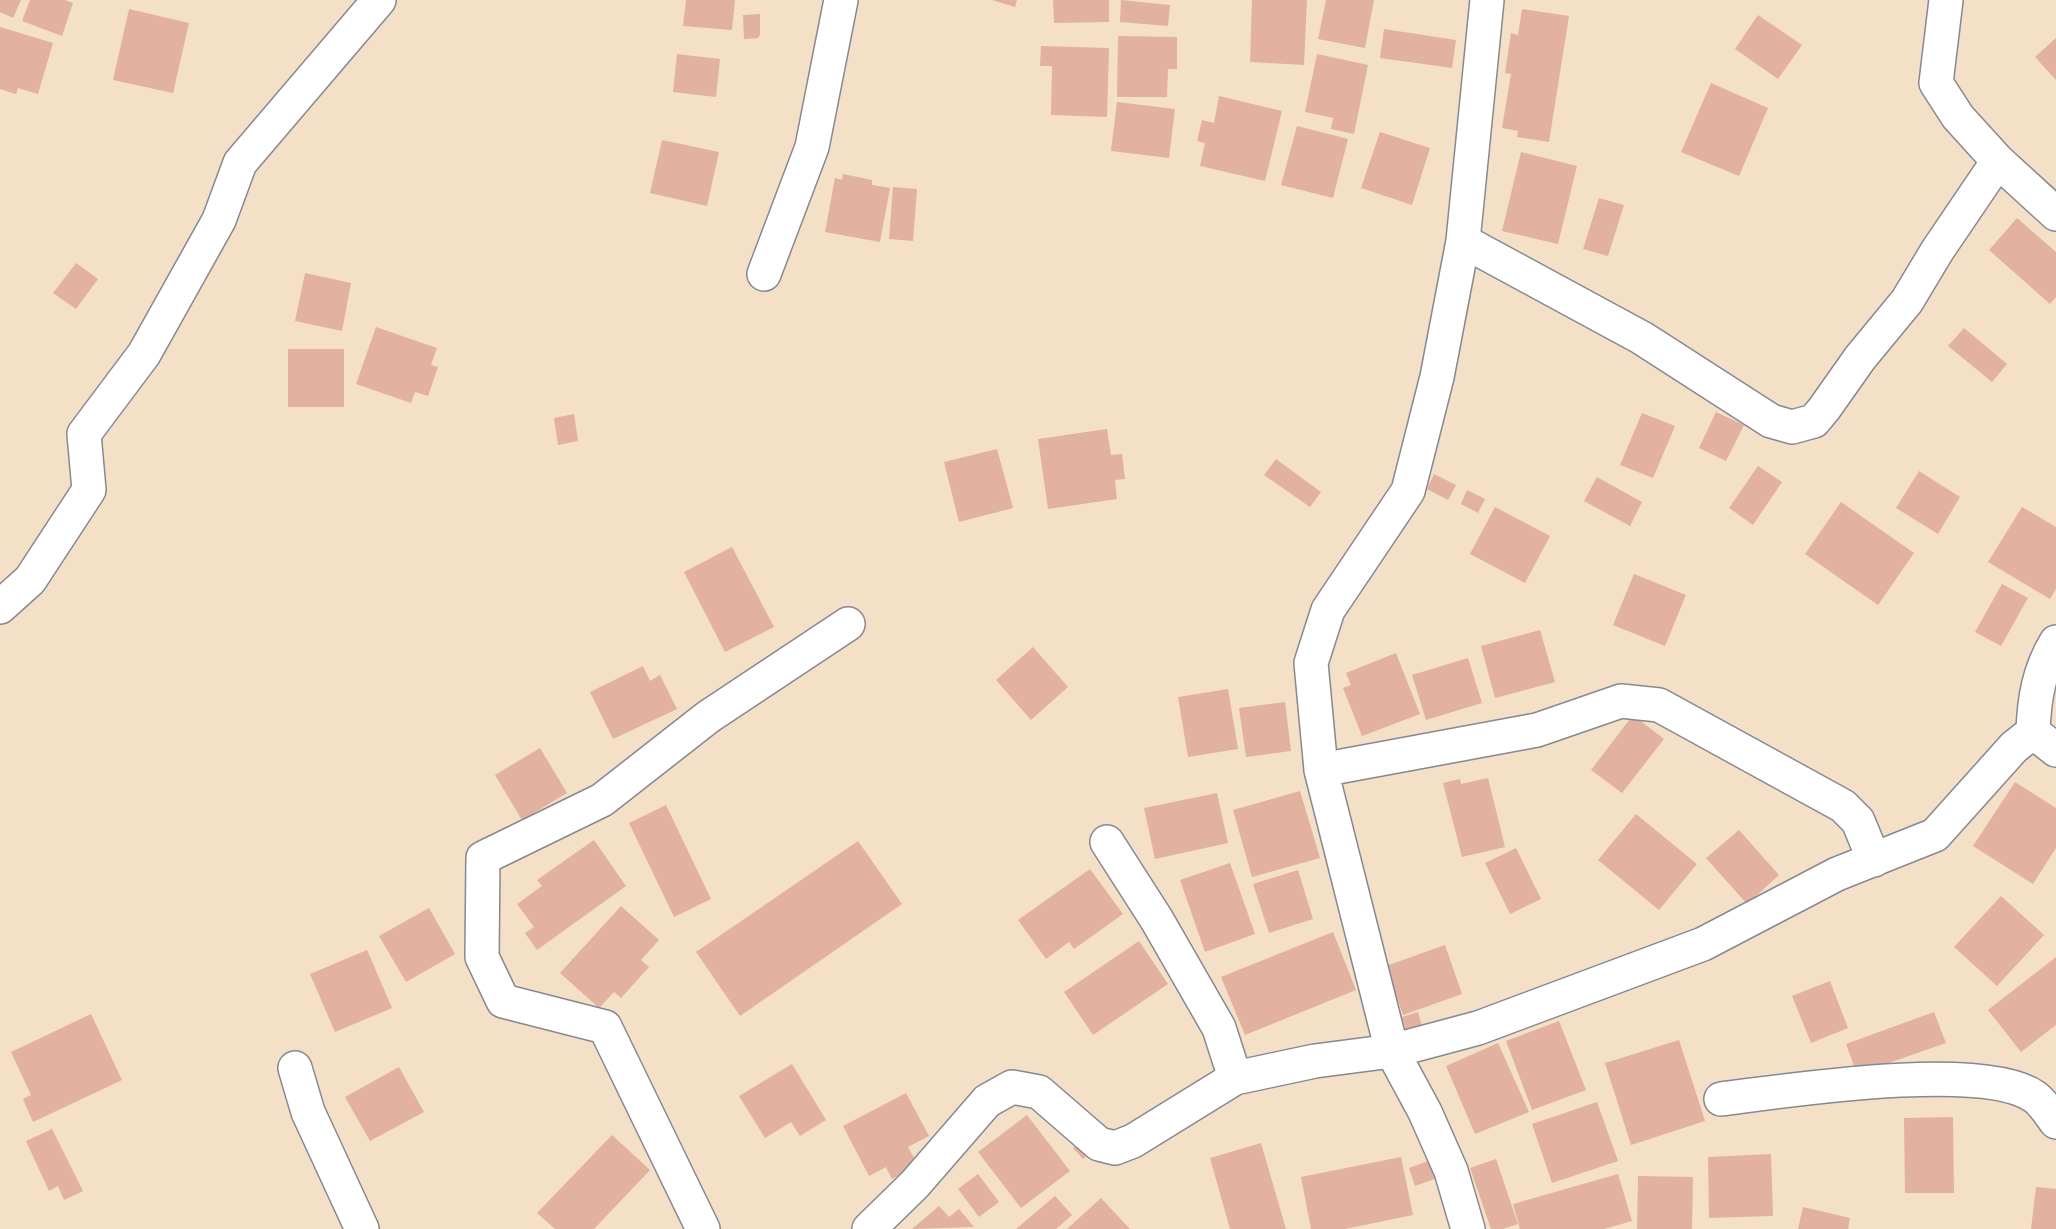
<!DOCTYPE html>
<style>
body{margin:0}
canvas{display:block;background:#f3e0c6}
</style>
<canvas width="2056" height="1229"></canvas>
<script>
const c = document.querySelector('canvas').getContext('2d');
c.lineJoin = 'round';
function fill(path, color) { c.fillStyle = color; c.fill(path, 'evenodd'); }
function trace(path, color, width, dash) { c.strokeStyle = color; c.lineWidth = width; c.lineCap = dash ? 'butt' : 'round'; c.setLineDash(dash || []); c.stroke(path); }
fill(new Path2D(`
 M 0,0 L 21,0 L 13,18 L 0,12 Z
 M 30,0 L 65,0 L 73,3 L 62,36 L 22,21 Z
 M 686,0 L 735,0 L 732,30 L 683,26 Z
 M 992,0 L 1017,0 L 1015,7 Z
 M 1053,0 L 1109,0 L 1109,22 L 1054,23 Z
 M 1121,0 L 1170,5 L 1168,26 L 1120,22 Z
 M 1252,0 L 1307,0 L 1304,65 L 1250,62 Z
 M 1326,0 L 1374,0 L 1365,48 L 1318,39 Z
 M 129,9 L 189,23 L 173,93 L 113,80 Z
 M 1522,9 L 1569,16 L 1549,142 L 1517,137 L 1518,131 L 1502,128 L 1511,74 L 1505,73 L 1511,33 L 1518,35 Z
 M 760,14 L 760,35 L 758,38 L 744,39 L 743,15 Z
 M 1758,15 L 1802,45 L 1778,79 L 1735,49 Z
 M 0,27 L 53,43 L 38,94 L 18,88 L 16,94 L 0,89 Z
 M 1384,29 L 1456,40 L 1452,68 L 1380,58 Z
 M 1118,36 L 1177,37 L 1177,69 L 1168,69 L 1167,97 L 1117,97 Z
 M 2056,38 L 2056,80 L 2035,57 Z
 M 1041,46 L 1109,48 L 1107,117 L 1051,115 L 1052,66 L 1040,66 Z
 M 677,54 L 720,59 L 716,97 L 673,92 Z
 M 1317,54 L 1368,65 L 1354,134 L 1331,129 L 1333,118 L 1305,112 Z
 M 1711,83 L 1768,108 L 1739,176 L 1681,152 Z
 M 1219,96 L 1282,111 L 1265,181 L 1200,166 L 1205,143 L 1197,141 L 1202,120 L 1214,123 Z
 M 1117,102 L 1175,109 L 1169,158 L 1111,151 Z
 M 1297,126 L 1348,139 L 1333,198 L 1281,185 Z
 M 1380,132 L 1430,148 L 1412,205 L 1361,188 Z
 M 662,140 L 719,152 L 707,206 L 650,193 Z
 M 1521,152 L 1577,166 L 1558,244 L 1502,231 Z
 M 843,174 L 872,180 L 872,185 L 890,188 L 880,242 L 825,232 L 835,178 L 842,180 Z
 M 893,187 L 917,189 L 913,241 L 889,239 Z
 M 1599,198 L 1624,205 L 1608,256 L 1583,249 Z
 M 2017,218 L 2056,252 L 2056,297 L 2050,304 L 1989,250 Z
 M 76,263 L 98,279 L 76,309 L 53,293 Z
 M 305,273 L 351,283 L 342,331 L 295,321 Z
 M 376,327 L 437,348 L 431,365 L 438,367 L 428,396 L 415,392 L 411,403 L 356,384 Z
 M 1964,328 L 2007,364 L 1992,382 L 1948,346 Z
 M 288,349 L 344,349 L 344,407 L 288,407 Z
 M 1716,412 L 1744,425 L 1726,461 L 1699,448 Z
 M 1642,413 L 1675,426 L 1653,478 L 1620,465 Z
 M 574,414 L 578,441 L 558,445 L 554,418 Z
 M 1107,429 L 1111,455 L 1122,454 L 1125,479 L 1115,480 L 1117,499 L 1048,509 L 1038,439 Z
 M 997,449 L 1013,508 L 959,522 L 944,462 Z
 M 1276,459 L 1321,492 L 1310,507 L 1264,475 Z
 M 1758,466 L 1782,482 L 1753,525 L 1729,508 Z
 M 1919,471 L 1960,497 L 1938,534 L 1896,508 Z
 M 1434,474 L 1456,485 L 1448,500 L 1427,489 Z
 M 1597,477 L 1642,502 L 1630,526 L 1584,501 Z
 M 1467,490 L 1485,499 L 1478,513 L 1461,504 Z
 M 1841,502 L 1914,553 L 1878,605 L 1805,554 Z
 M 1495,507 L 1550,536 L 1525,583 L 1470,554 Z
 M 2022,507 L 2056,527 L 2056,589 L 2050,599 L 1988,562 Z
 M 732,547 L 774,627 L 725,652 L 684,572 Z
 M 1634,574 L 1686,595 L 1665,646 L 1613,625 Z
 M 2002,584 L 2028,598 L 2001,646 L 1975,632 Z
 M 1540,630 L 1555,682 L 1495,698 L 1481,646 Z
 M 1033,647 L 1068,687 L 1031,720 L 996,680 Z
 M 1396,653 L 1420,714 L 1362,736 L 1343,688 L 1351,685 L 1346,673 Z
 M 1468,658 L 1482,703 L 1426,720 L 1412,675 Z
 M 643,666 L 650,681 L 660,675 L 677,709 L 613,739 L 590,692 Z
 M 1228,689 L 1238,749 L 1188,757 L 1178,697 Z
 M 1285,702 L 1291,751 L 1246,757 L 1239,708 Z
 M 1633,715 L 1664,739 L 1622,793 L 1591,770 Z
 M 540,748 L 567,793 L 522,820 L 495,775 Z
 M 1488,778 L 1505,847 L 1462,857 L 1443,783 L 1460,779 L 1461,784 Z
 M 2015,782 L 2056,808 L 2056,848 L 2033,884 L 1973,846 Z
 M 1300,791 L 1320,858 L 1252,877 L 1233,810 Z
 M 1217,793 L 1228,843 L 1155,859 L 1144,808 Z
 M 666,805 L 711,899 L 674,917 L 629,823 Z
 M 1636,814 L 1697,864 L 1659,910 L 1598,860 Z
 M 1739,830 L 1779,875 L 1747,904 L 1706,858 Z
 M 594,840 L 626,886 L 537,950 L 525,933 L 534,927 L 517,904 L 542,886 L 537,880 Z
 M 858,841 L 902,904 L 740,1016 L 696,952 Z
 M 1516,848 L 1541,899 L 1510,914 L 1485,863 Z
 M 1230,863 L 1255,934 L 1205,952 L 1180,880 Z
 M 1090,869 L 1123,914 L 1074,949 L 1069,942 L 1046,959 L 1018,920 Z
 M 1298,870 L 1313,919 L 1269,933 L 1253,884 Z
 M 2001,896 L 2044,935 L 1997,986 L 1954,947 Z
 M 621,906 L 659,940 L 641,960 L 649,967 L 621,998 L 614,992 L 599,1008 L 560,973 Z
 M 429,908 L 455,954 L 406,982 L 379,936 Z
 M 1333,932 L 1356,990 L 1245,1035 L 1221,977 Z
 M 1139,941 L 1168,984 L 1093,1035 L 1064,992 Z
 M 1445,945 L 1462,994 L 1403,1015 L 1386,966 Z
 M 367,950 L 392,1008 L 335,1032 L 310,974 Z
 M 2056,957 L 2056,1025 L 2021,1052 L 1988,1010 Z
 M 1830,981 L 1848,1028 L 1811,1043 L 1792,996 Z
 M 1418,1012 L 1422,1026 L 1406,1031 L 1402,1017 Z
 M 1934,1012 L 1946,1043 L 1857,1074 L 1846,1044 Z
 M 91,1014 L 122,1080 L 33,1122 L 23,1099 L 31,1095 L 11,1052 Z
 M 1559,1021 L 1586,1090 L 1532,1110 L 1506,1041 Z
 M 1679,1040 L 1705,1121 L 1631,1145 L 1605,1063 Z
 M 1498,1043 L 1529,1112 L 1475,1134 L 1446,1066 Z
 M 792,1064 L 826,1120 L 800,1136 L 791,1122 L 765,1138 L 739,1096 Z
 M 399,1067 L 424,1112 L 370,1141 L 345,1097 Z
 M 906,1093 L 929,1136 L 908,1147 L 918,1165 L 892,1179 L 886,1167 L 869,1176 L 843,1126 Z
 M 1597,1102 L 1618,1161 L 1552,1183 L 1532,1124 Z
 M 1027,1115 L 1070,1171 L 1021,1208 L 978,1152 Z
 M 1953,1117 L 1954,1193 L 1905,1193 L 1904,1118 Z
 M 52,1129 L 83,1191 L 64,1200 L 58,1186 L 49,1191 L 26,1141 Z
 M 612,1135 L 650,1170 L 594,1229 L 555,1229 L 537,1213 Z
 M 1079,1143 L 1088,1154 L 1083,1159 L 1073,1148 Z
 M 1261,1143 L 1286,1229 L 1230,1229 L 1210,1158 Z
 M 1771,1154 L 1773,1216 L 1709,1218 L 1708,1157 Z
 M 1401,1157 L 1413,1215 L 1345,1229 L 1311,1229 L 1301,1177 Z
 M 1433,1159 L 1440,1177 L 1415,1186 L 1409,1168 Z
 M 1496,1159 L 1518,1224 L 1503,1229 L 1491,1229 L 1470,1168 Z
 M 978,1174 L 999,1202 L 979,1217 L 958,1189 Z
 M 1618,1174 L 1632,1221 L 1604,1229 L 1520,1229 L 1513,1204 Z
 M 1638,1176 L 1693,1177 L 1692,1229 L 1637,1229 Z
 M 2036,1187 L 2056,1189 L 2056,1229 L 2031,1229 Z
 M 1055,1196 L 1072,1215 L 1056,1229 L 1016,1229 Z
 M 1101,1198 L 1130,1229 L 1067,1229 Z
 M 939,1206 L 949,1217 L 959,1209 L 974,1227 L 912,1229 Z
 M 1803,1207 L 1850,1218 L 1848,1229 L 1798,1229 Z`), '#e2b19f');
const street = new Path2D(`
 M 1487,0 L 1463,241 L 1437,377 L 1408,491 L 1328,610 L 1311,663 L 1321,770 L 1392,1051 L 1478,1028 L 1703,944 L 1837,874 L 1935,835 L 2014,747 L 2033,732 C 2034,699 2039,670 2056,642
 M 1946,0 L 1936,83 L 1958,117 L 1998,161 L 2056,214
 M 1463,241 L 1642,338 L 1771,421 L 1792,427 L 1814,421 L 1824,409 L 1860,358 L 1907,301 L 1937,251 L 1998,161
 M 764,274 L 812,147 L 841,0
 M 0,607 L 30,580 L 89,490 L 84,434 L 144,354 L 219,220 L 240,163 L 379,0
 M 2033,732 L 2056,750
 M 1321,770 L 1537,730 L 1621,701 L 1659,705 L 1843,806 L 1858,821 L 1874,860
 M 1107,842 L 1157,920 L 1219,1028 L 1235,1078 L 1315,1061 L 1392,1051 L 1425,1112 L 1451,1171 L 1468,1229
 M 295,1068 L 308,1112 L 362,1229
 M 1721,1099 C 1785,1091 1984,1060 2035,1097 C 2043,1103 2050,1114 2056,1122
 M 703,1229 L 605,1027 L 503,1001 L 482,957 L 483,858 L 602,800 L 708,717 L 848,624
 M 869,1229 L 915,1184 L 987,1101 L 1012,1087 L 1039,1092 L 1099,1144 L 1115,1148 L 1133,1141 L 1235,1078`);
trace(street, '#878892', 36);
trace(street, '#fff', 33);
</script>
